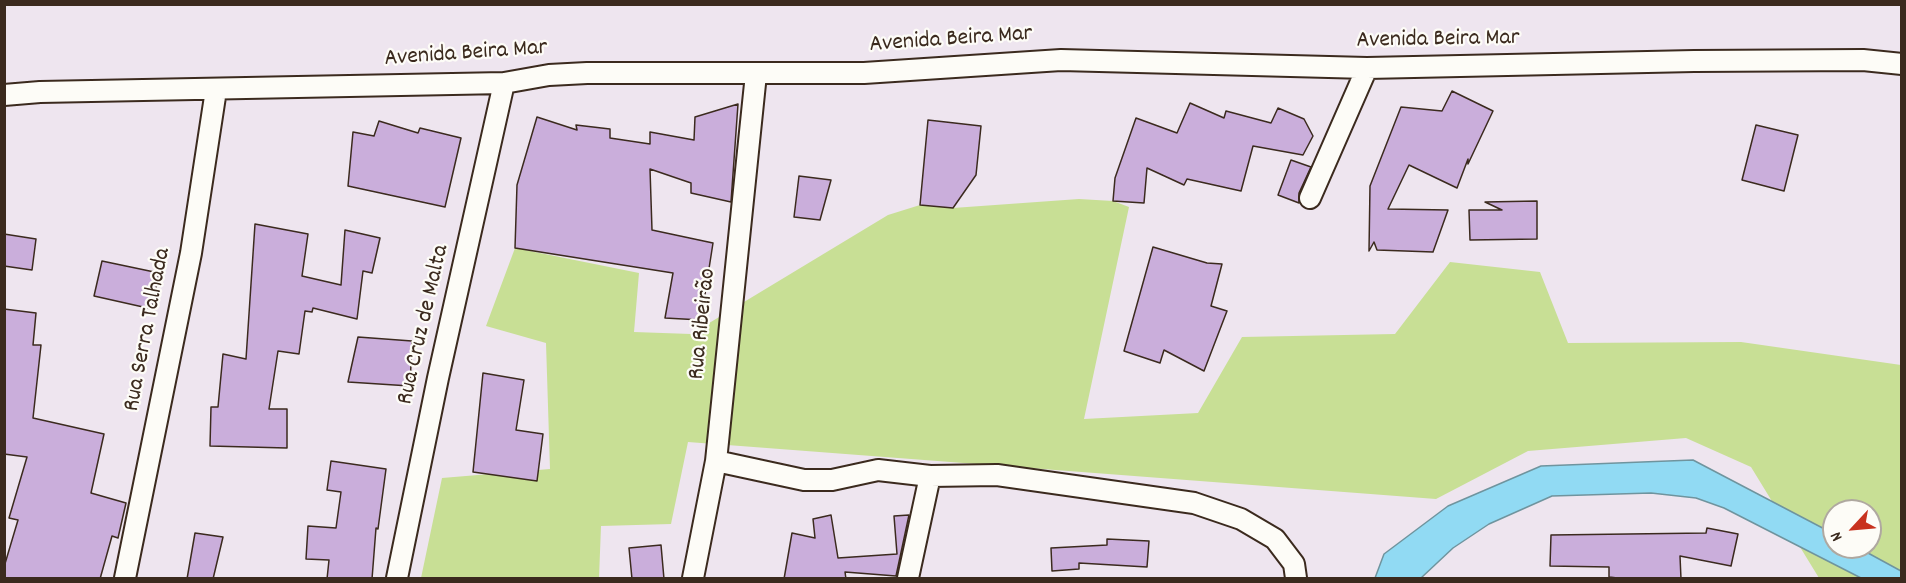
<!DOCTYPE html>
<meta charset="utf-8">
<style>
body{margin:0}
#map{position:relative;width:1906px;height:583px;overflow:hidden;background:#eee5ef;font-family:Dekko,sans-serif}
canvas{display:block}
.frame{position:absolute;inset:0;border:6px solid #3b2a1e;pointer-events:none}
.north{position:absolute;left:1822px;top:499px;width:60px;height:60px;box-sizing:border-box;background:#fdfcf7;border:2px solid #afa8a0;border-radius:50%;rotate:244deg;font-size:16px;font-weight:700;line-height:24px;text-align:center;color:#3b2a1e}
.north::after{content:'';display:block;margin:auto;width:21px;height:27px;background:#c8321e;clip-path:polygon(50% 0,100% 100%,50% 72%,0 100%)}
</style>
<div id="map">
<canvas width="1906" height="583"></canvas>
<div class="frame"></div>
<div class="north">N</div>
</div>
<script>
const c = document.querySelector('canvas').getContext('2d');
c.lineJoin = 'round';
function fill(path, color) { c.fillStyle = color; c.fill(path, 'evenodd'); }
function trace(path, color, width, dash) { c.strokeStyle = color; c.lineWidth = width; c.lineCap = dash ? 'butt' : 'round'; c.setLineDash(dash || []); c.stroke(path); }
function write(font, color, halo, rows, align = 'center') {
  c.font = font + ' Dekko,sans-serif'; c.lineWidth = 4.5; c.setLineDash([]); c.textBaseline = 'middle'; c.strokeStyle = halo; c.fillStyle = color; for (const [text, x, y, turn = 0] of rows) {
    c.save(); c.translate(x, y); c.rotate((+turn || 0) * Math.PI / 180); c.textAlign = isNaN(turn) ? turn : align; if (halo) c.strokeText(text, 0, 0); c.fillText(text, 0, 0); c.restore();
  }
}
fill(new Path2D(`
 M 1079,199 L 1113,201 L 1129,207 L 1084,419 L 1198,413 L 1242,337 L 1395,334 L 1450,262 L 1540,272 L 1568,343 L 1741,342 L 1901,365 L 1901,578 L 1819,578 L 1751,467 L 1686,438 L 1528,451 L 1436,499 L 688,442 L 671,524 L 601,526 L 599,578 L 421,578 L 442,478 L 550,469 L 546,343 L 486,326 L 515,248 L 639,273 L 634,332 L 691,334 L 888,215 L 920,205 L 953,208 ZM 1834,511 L 1870,511 L 1870,547 L 1834,547 Z`), '#c8df95');
const water = new Path2D(`
 M 1693,460 L 1834,534 L 1834,547 L 1857,547 L 1901,571 L 1901,578 L 1861,578 L 1724,508 L 1696,498 L 1651,493 L 1552,496 L 1489,524 L 1453,548 L 1421,578 L 1375,578 L 1384,554 L 1448,506 L 1541,466 Z`);
fill(water, '#91daf3');
trace(water, '#6f949e', 1.5);
const building = new Path2D(`
 M 1452,91 L 1493,111 L 1468,164 L 1468,159 L 1457,188 L 1409,165 L 1388,209 L 1448,210 L 1433,252 L 1377,250 L 1374,242 L 1369,251 L 1370,186 L 1401,107 L 1442,111 Z
 M 1190,103 L 1224,118 L 1226,111 L 1271,123 L 1278,108 L 1304,119 L 1313,136 L 1303,155 L 1253,146 L 1241,191 L 1187,179 L 1184,185 L 1147,168 L 1144,203 L 1113,201 L 1115,178 L 1136,118 L 1177,133 Z
 M 738,104 L 731,202 L 691,193 L 691,183 L 650,169 L 652,230 L 713,243 L 701,320 L 665,318 L 673,273 L 515,248 L 517,185 L 537,117 L 577,130 L 576,125 L 610,129 L 610,138 L 650,144 L 650,132 L 694,140 L 695,117 Z
 M 928,120 L 981,126 L 976,175 L 953,208 L 920,205 Z
 M 379,121 L 418,133 L 420,128 L 461,138 L 445,207 L 348,186 L 353,132 L 374,136 Z
 M 1756,125 L 1798,135 L 1784,191 L 1742,180 Z
 M 1291,160 L 1311,167 L 1299,193 L 1299,203 L 1278,195 Z
 M 799,176 L 831,180 L 820,220 L 794,217 Z
 M 1537,201 L 1537,239 L 1470,240 L 1469,210 L 1502,210 L 1485,202 Z
 M 255,224 L 308,234 L 302,276 L 341,285 L 345,230 L 380,238 L 372,273 L 363,271 L 357,319 L 313,308 L 312,312 L 305,311 L 299,354 L 278,351 L 269,409 L 287,409 L 287,448 L 210,446 L 211,407 L 218,407 L 223,354 L 246,359 Z
 M 4,234 L 36,239 L 32,270 L 4,266 Z
 M 1153,247 L 1207,263 L 1222,264 L 1211,306 L 1227,311 L 1204,371 L 1164,350 L 1160,363 L 1124,351 Z
 M 102,261 L 159,273 L 152,309 L 94,296 Z
 M 4,309 L 36,313 L 33,345 L 41,345 L 33,418 L 104,434 L 91,493 L 126,503 L 118,538 L 112,536 L 100,579 L 4,579 L 4,567 L 18,520 L 9,518 L 27,457 L 4,454 Z
 M 358,337 L 412,341 L 410,386 L 348,382 Z
 M 483,373 L 524,380 L 516,430 L 543,434 L 537,481 L 473,472 Z
 M 331,461 L 386,469 L 378,529 L 376,528 L 372,579 L 327,579 L 329,560 L 306,559 L 308,526 L 336,528 L 341,492 L 327,490 Z
 M 831,515 L 838,558 L 897,554 L 894,516 L 909,515 L 896,576 L 845,572 L 846,579 L 784,579 L 792,533 L 815,538 L 813,519 Z
 M 1707,528 L 1738,534 L 1731,566 L 1680,556 L 1681,579 L 1626,579 L 1609,577 L 1609,567 L 1550,566 L 1551,535 L 1706,533 Z
 M 195,533 L 223,537 L 213,579 L 187,579 Z
 M 1107,539 L 1149,541 L 1147,567 L 1079,563 L 1079,569 L 1052,571 L 1051,548 L 1107,545 Z
 M 661,545 L 664,579 L 632,579 L 629,548 Z`);
fill(building, '#caaedb');
trace(building, '#3b2a1e', 1.5);
const street = new Path2D(`
 M 4,95 L 40,92 L 504,83 L 549,75 L 587,73 L 864,73 L 1061,60 L 1367,68 L 1694,61 L 1863,60 L 1902,64
 M 1310,198 L 1367,68
 M 716,461 L 804,480 L 832,480 L 878,470 L 930,476 L 997,475 L 1194,503 L 1241,519 L 1275,539 L 1294,564 L 1296,578
 M 125,578 L 191,253 L 216,90
 M 397,578 L 438,378 L 504,83
 M 693,578 L 716,461 L 756,74
 M 908,578 L 930,476`);
trace(street, '#3b2a1e', 24);
trace(street, '#fdfcf7', 20);
write('24px', '#3b2a1e', '#fdfcf7', [
 ["Avenida Beira Mar",951,41,-4],
 ["Avenida Beira Mar",1438,41,-1],
 ["Avenida Beira Mar",466,55,-4],
 ["Rua Ribeirão",704,324,-84],
 ["Rua Cruz de Malta",425,325,-77],
 ["Rua Serra Talhada",149,330,-79]
]);
</script>
